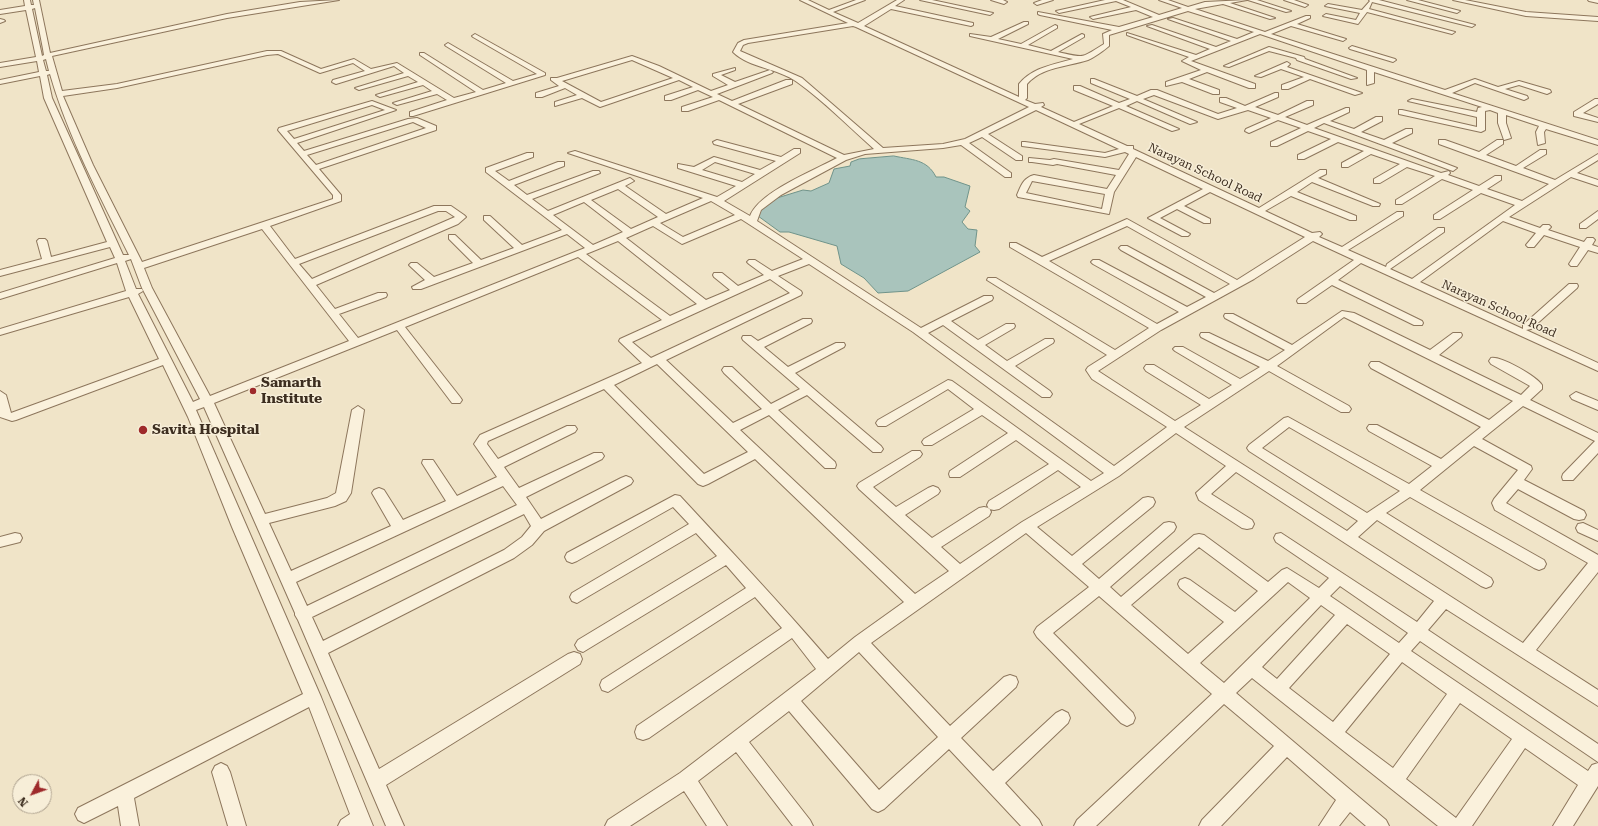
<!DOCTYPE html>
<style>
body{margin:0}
#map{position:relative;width:1598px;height:826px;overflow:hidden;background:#f0e4c8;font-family:"Roboto Serif",serif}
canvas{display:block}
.north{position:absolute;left:12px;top:774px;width:40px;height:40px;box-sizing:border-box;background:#f7eed8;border:1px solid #ada18e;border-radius:50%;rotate:229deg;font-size:11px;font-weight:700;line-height:16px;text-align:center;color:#3d2e20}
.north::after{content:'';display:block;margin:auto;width:14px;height:18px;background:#9e2a2b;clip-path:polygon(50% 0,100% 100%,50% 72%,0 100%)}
</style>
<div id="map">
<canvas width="1598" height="826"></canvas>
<div class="north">N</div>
</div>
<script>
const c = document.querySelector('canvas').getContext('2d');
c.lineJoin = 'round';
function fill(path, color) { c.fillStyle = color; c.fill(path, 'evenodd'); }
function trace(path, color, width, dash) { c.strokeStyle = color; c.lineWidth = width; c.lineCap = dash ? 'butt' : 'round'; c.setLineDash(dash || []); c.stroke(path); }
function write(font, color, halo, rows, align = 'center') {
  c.font = font + ' "Roboto Serif",serif'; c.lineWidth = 3; c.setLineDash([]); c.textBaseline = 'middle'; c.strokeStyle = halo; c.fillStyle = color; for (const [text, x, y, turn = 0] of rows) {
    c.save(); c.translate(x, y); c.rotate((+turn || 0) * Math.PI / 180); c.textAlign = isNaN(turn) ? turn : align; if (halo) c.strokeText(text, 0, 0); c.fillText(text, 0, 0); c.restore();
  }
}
const water = new Path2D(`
 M 894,156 C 912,160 927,159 936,177 L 944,177 L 970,186 L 965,207 L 970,211 L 962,222 L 968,229 L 977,230 L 975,246 L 980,252 L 908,291 L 878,293 L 864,278 L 841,264 L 837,246 L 789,232 L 780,232 L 758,216 L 759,209 L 777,198 L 803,190 L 811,191 L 829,183 L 834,169 L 850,166 L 851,162 L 859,159 Z`);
fill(water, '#a9c4bc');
trace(water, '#6f938a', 1);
const minor = new Path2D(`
 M 24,0 L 30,0 L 31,5 L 34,5 L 33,0 L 39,0 L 50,53 L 227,14 L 300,2 L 339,0 L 227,18 L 52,56 L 62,91 L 117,84 L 267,51 L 281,51 L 321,69 L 354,59 L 371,69 L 397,63 L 454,98 L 476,92 L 420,55 L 420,53 L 424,53 L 483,90 L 506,83 L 446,46 L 445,45 L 448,43 L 513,81 L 537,74 L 473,37 L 472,36 L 475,34 L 545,73 L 545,75 L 413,116 L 410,116 L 410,112 L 447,100 L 437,94 L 397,105 L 393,103 L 432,91 L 423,85 L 380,97 L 376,95 L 418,82 L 408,76 L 359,90 L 355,88 L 404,73 L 394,66 L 336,84 L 332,82 L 333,80 L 365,71 L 353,63 L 320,73 L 278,54 L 267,55 L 117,88 L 63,96 L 93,165 L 142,262 L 333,199 L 333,195 L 278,130 L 279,128 L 372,101 L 396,110 L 297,143 L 304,151 L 408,119 L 417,118 L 436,126 L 436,130 L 319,169 L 341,195 L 341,201 L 270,226 L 295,259 L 434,206 L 451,206 L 464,215 L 466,217 L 458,224 L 316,285 L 335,309 L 378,293 L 386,293 L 387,295 L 386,297 L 339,314 L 358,338 L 585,248 L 567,234 L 421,289 L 413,289 L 412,287 L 425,280 L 411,267 L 409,265 L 411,263 L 417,263 L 434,277 L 473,263 L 449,239 L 449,235 L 455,235 L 481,260 L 514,248 L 484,220 L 484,216 L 490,216 L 522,245 L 562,230 L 486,172 L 486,168 L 527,153 L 533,153 L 533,157 L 495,171 L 509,181 L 558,162 L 564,162 L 564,166 L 514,185 L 527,195 L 593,171 L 599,171 L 600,173 L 532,199 L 548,211 L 630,178 L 634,181 L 625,186 L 666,214 L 703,198 L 568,153 L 575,151 L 717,197 L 736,186 L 678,168 L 678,164 L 694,167 L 714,157 L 760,170 L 776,161 L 714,144 L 713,142 L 717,140 L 781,157 L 794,149 L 800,149 L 800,153 L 724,201 L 750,216 C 759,192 813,171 837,158 L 719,100 L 688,111 L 682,111 L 682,107 L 713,97 L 698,90 L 671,100 L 665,100 L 665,96 L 693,87 L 679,80 L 600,107 L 582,98 L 555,106 L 555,102 L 577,95 L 565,88 L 542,97 L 536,97 L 536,93 L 559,86 L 551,80 L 551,78 L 557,78 L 632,56 L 659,66 L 711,91 L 728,85 L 713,76 L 713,74 L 735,68 L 735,70 L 721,75 L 735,82 L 770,70 L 773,72 L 772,73 L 717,94 L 732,101 L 786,80 L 792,80 L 792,84 L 738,104 L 844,155 L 874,149 C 849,127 824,101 797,82 C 778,68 749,68 733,52 L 738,43 L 744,40 L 848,23 L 800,0 L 808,0 L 829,10 L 856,0 L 865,0 L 833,12 L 858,23 L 897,0 L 904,0 L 895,6 L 973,23 L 973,25 L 971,26 L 891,9 L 864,26 L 1019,97 L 1019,84 C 1033,67 1053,65 1073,59 L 970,36 L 970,34 L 991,37 L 1024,22 L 1028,22 L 1028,24 L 998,39 L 1021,44 L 1055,25 L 1057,26 L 1057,28 L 1028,45 L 1051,51 L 1082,34 L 1084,35 L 1084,37 L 1058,52 C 1085,58 1080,59 1104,44 L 1103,34 L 1112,30 L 1040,15 L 1038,14 L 1038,12 L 1119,27 L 1153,17 L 1136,10 L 1093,19 L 1090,17 L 1131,7 L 1116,1 L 1059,13 L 1056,11 L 1105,0 L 1123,0 L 1159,15 L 1182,8 L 1159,0 L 1168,0 L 1188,7 L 1205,2 L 1247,0 L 1230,3 L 1275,18 L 1270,19 L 1223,4 L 1195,9 L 1265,32 L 1306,16 L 1310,16 L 1310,18 L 1297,24 L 1346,39 L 1343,41 L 1291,26 L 1271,34 L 1445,90 L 1475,79 L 1498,87 L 1519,81 L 1550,90 L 1551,92 L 1547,94 L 1519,85 L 1505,89 L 1527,96 L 1528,98 L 1524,100 L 1475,83 L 1452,93 L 1598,140 L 1598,145 L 1546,129 L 1544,132 L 1545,143 L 1538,145 L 1536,132 L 1539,126 L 1506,115 L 1506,123 L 1511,138 L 1504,140 L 1498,123 L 1498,113 L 1490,110 L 1485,111 L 1485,130 L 1481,132 L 1399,114 L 1399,110 L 1402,110 L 1477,127 L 1477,117 L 1408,101 L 1412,99 L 1477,112 L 1478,108 L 1482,107 L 1374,72 L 1374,83 L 1367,85 L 1367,70 L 1260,34 L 1191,61 L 1255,84 L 1255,88 L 1249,88 L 1207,72 L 1189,79 L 1219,90 L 1219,94 L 1213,94 L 1182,82 L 1166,86 L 1166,82 L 1201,70 L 1182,61 L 1189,57 L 1127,35 L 1127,33 L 1196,55 L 1210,49 L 1147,26 L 1152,25 L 1216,47 L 1231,41 L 1168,19 L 1173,18 L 1237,39 L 1254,32 L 1188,11 L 1109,35 L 1109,46 C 1103,51 1095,57 1088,60 C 1066,67 1042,67 1027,84 L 1027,98 L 1025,100 L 1035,104 L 1043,103 L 1044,105 L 1041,107 L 1074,122 L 1113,106 L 1074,90 L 1074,86 L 1080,86 L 1119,103 L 1130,99 L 1091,83 L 1091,79 L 1094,79 L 1137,96 L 1151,90 L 1157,90 L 1218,114 L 1237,108 L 1220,102 L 1220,98 L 1226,98 L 1245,106 L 1275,93 L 1278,93 L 1278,97 L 1255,107 L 1278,115 L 1307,101 L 1313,101 L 1313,105 L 1285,117 L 1307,125 L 1346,108 L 1349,108 L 1349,112 L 1330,121 L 1354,129 L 1376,117 L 1382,117 L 1382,121 L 1361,132 L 1384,140 L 1406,129 L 1412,129 L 1412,133 L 1392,143 L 1457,168 L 1453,171 L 1450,170 L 1324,123 L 1314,128 L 1441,173 L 1449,171 L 1450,173 L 1448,175 L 1479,186 L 1495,176 L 1501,176 L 1501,180 L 1487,189 L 1522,201 L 1549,184 L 1439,144 L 1439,140 L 1445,140 L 1479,152 L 1497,140 L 1503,140 L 1503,144 L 1486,155 L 1516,166 L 1540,150 L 1546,150 L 1546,154 L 1523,168 L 1555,180 L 1598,154 L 1598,160 L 1577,173 L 1598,180 L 1598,186 L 1571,177 L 1509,217 L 1540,228 L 1543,225 L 1549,225 L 1551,227 L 1548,230 L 1584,242 L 1587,238 L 1593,238 L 1595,240 L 1592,245 L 1598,247 L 1598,253 L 1588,250 L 1577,266 L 1571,266 L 1569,264 L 1580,247 L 1544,235 L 1534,247 L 1528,247 L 1526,245 L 1536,233 L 1503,221 L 1420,282 L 1523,329 L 1523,325 L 1569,284 L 1577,284 L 1578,286 L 1577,288 L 1531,329 L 1526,330 L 1598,363 L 1598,371 L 1361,263 L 1338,280 L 1422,321 L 1423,323 L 1422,325 L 1414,325 L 1332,285 L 1306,303 L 1298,303 L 1297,301 L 1298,299 L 1354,260 L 1313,241 L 1254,279 L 1161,330 L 1098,371 L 1175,421 L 1201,405 L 1146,371 L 1144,368 L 1146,365 L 1154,365 L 1209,399 L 1232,385 L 1175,351 L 1173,349 L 1175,347 L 1183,347 L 1240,379 L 1260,367 L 1201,337 L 1200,335 L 1201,333 L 1209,333 L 1268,361 L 1285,350 L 1225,318 L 1224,316 L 1225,314 L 1233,314 L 1292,345 L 1342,311 L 1354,313 L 1430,350 L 1453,333 L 1461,333 L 1462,335 L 1461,337 L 1439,355 L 1521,395 L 1530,386 L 1491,364 L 1489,361 L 1491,358 C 1501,356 1536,376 1542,385 L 1542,389 L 1530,400 L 1598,433 L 1598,453 L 1573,480 L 1563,480 L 1562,477 L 1563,474 L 1595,441 L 1523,406 L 1482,439 L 1531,466 L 1532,469 L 1524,480 L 1584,511 L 1586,515 L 1584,519 L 1579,520 L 1574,519 L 1518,489 L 1506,503 L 1598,555 L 1598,572 L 1536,650 L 1598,690 L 1598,706 L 1446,609 L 1428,630 L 1598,744 L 1598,762 L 1420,641 L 1411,651 L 1588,771 L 1592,765 L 1598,763 L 1598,786 L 1573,826 L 1553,826 L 1578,785 L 1525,748 L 1472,826 L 1438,826 L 1252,678 L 1236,693 L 1386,820 L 1389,826 L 1366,826 L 1350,812 L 1339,826 L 1319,826 L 1336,800 L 1287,757 L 1221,826 L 1199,826 L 1202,820 L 1274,746 L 1224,704 L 1096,826 L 1074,826 L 1077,820 L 1212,694 L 1099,596 L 1053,633 L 1133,713 L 1135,718 L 1133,723 L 1127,726 L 1121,723 L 1037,637 L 1034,632 L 1037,627 L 1089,587 L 1026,533 L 871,643 L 950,726 L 1004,677 L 1010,675 L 1016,677 L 1018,682 L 1016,687 L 961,738 L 993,771 L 1056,713 L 1062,710 L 1068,713 L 1070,718 L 1068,723 L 1005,783 L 1039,820 L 1042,826 L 1021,826 L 949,749 L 884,809 L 878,812 L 872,809 L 789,711 L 749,742 L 810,820 L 813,826 L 793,826 L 736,752 L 698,781 L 727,826 L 707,826 L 684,791 L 630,826 L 605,826 L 608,820 L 680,773 L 816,669 L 792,638 L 649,738 L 643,740 L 637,738 L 635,732 L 637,726 L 782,628 L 755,597 L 608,692 L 602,690 L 600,685 L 602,680 L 746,588 L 726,565 L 583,652 L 578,650 L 575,645 L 578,640 L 717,556 L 696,533 L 577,603 L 572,601 L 570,597 L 572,593 L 689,524 L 673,507 L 577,561 L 572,563 L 567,561 L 565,557 L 567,553 L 675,495 L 680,496 C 730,550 780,603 828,659 L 855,637 L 904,602 L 755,459 L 708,484 L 703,486 L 698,484 L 604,389 L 488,441 L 487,444 L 498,459 L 567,426 L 575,426 L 577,429 L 575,432 L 504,467 L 519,488 L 594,453 L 602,453 L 604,456 L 602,459 L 526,497 L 541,519 L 621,478 L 626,476 L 631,478 L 633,481 L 631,484 L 544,531 L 532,545 L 514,558 L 328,653 L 379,769 L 568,654 L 574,652 L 580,654 L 582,659 L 580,664 L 386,785 L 404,826 L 386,826 L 298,620 L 295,615 L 295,613 L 204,407 L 196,410 L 321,697 L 373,826 L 338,826 L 341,820 L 350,814 L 309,707 L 134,798 L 139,826 L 121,826 L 118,806 L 84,823 L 78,820 L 75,814 L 78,808 L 303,694 L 232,527 L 188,417 L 163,365 L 16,420 L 12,421 L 0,417 L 0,391 L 6,395 L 11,413 L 159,359 L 129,297 L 0,335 L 0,329 L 126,291 L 117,263 L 0,299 L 0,293 L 115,258 L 110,247 L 0,276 L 0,270 L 42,259 L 37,241 L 39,239 L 45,239 L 47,241 L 51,257 L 107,242 L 44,98 L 40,76 L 0,84 L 0,80 L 39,72 L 37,61 L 0,67 L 0,63 L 36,57 L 26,10 L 0,14 L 0,10 L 25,6 ZM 35,8 L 43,49 L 44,55 L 42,56 L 32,9 ZM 853,26 L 856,27 L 1029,107 L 965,139 L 943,144 L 883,148 L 802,78 L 740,51 L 743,45 L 748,43 ZM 46,59 L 49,71 L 46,71 L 43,60 ZM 632,60 L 673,78 L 601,102 L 562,81 ZM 50,74 C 68,137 100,196 129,255 L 123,255 L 52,98 L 47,75 ZM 1154,95 L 1218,119 L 1248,110 L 1271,118 L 1246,129 L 1245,131 L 1249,133 L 1278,120 L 1301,128 L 1271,142 L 1271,146 L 1277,146 L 1308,131 L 1331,139 L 1298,155 L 1298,159 L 1304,159 L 1338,142 L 1364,151 L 1342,163 L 1342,167 L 1348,167 L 1371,154 L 1400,164 L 1374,179 L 1374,183 L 1380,183 L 1407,167 L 1435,176 L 1396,200 L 1396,204 L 1402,204 L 1442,179 L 1473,190 L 1434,215 L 1434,219 L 1440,219 L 1481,193 L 1515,205 L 1412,279 L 1390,269 L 1444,232 L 1444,228 L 1438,228 L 1387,264 L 1386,267 L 1348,250 L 1403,216 L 1403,212 L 1397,212 L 1342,247 L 1319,237 L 1322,234 L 1320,232 L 1312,233 L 1265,211 L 1291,196 L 1350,220 L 1356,220 L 1356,216 L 1297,192 L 1312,182 L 1373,206 L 1379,206 L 1380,204 L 1318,178 L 1326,174 L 1326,170 L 1320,170 L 1259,208 L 1133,149 L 1133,146 L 1127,146 L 1079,124 L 1119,108 L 1172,131 L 1179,129 L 1126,106 L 1137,101 L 1190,124 L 1197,122 L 1143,99 ZM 372,105 L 385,110 L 294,139 L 287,131 ZM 1036,110 L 1119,149 L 1105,153 L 1025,142 L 1022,142 L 1022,146 L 1105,157 L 1125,152 L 1129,154 L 1119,170 L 1054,159 L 1050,160 L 1029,158 L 1029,162 L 1032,162 L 1053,165 L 1057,164 L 1116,175 L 1107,189 L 1034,175 C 1023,178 1021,186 1017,195 L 1018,197 L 1109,214 L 1114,192 L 1136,157 L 1203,189 L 1148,218 L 1182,236 L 1188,236 L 1190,234 L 1160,218 L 1177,209 L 1204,223 L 1210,223 L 1210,219 L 1184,206 L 1210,192 L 1305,237 L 1237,280 L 1127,219 L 1042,257 L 1016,243 L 1010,243 L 1010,247 L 1149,328 L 1115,350 L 996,278 L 988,278 L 987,280 L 1107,355 L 1088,367 L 1086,370 L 1092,379 L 1167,427 L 1114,466 L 928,333 L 943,325 L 1042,397 L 1050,397 L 1052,394 L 1050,391 L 1015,366 L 1053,343 L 1054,341 L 1053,339 L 1045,339 L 1007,361 L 985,345 L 1014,328 L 1015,326 L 1014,324 L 1006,324 L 978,340 L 951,321 L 992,300 L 993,298 L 992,296 L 984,296 L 921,328 L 757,221 L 761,210 L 781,195 L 846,160 L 865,154 L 943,148 L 961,145 L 1005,177 L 1011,177 L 1011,173 L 969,143 L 982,137 L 1016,160 L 1022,160 L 1022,156 L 988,134 ZM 413,122 L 426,128 L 316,165 L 307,155 ZM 715,162 L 755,174 L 742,182 L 702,170 ZM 1032,181 L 1105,194 L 1102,209 L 1026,193 ZM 618,189 L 658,217 L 631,229 L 591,200 ZM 711,201 L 735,215 L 683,237 L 660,223 ZM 584,202 L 623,232 L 593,245 L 553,215 ZM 438,211 L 446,211 L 455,217 L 312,279 L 299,264 ZM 741,219 L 803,259 L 772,271 L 755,260 L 749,260 L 747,262 L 749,264 L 764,275 L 738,286 L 722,273 L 714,273 L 713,275 L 714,277 L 730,290 L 706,300 L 626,238 L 653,226 L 682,244 ZM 1127,226 L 1230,284 L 1214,293 L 1127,246 L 1121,246 L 1119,248 L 1121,250 L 1206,297 L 1187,307 L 1099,260 L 1093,260 L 1091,262 L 1093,264 L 1179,312 L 1157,324 L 1049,261 ZM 262,229 L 349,341 L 210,396 L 152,288 L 144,268 ZM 618,241 L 697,304 L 670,316 L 586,254 ZM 578,257 L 662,320 L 620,339 L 619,341 L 642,363 L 480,435 L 474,444 L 497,477 L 457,496 L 433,460 L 423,460 L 422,463 L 446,501 L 403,520 L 384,490 L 379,488 L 374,490 L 372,493 L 391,526 L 291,571 L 269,523 L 335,506 L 346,501 L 351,493 L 364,410 L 358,406 L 352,410 L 336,493 L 327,498 L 265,514 L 214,403 L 397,330 L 452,403 L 460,403 L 462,400 L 460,397 L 405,327 ZM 131,259 L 142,288 L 200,399 L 193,402 L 138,294 L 143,291 L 142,289 L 136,289 L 125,261 ZM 809,264 L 913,332 L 1104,473 L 1091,481 L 952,381 L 948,380 L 878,420 L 876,423 L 878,426 L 886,426 L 948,389 L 974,409 L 924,439 L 922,442 L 924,445 L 932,445 L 982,415 L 1008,433 L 950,471 L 949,474 L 950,477 L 960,477 L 1016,440 L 1049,464 L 989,501 L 987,505 L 989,509 L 994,510 L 999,509 L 1058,470 L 1081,487 L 1022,522 L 960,564 L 941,547 L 989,516 L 991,512 L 989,508 L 984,507 L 979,508 L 932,538 L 905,515 L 938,494 L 940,491 L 938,488 L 933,486 L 928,488 L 896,507 L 873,487 L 920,457 L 922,454 L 920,451 L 912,451 L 859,483 L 857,486 L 859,489 L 949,571 L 915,594 L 740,430 L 769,415 L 825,468 L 835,468 L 836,465 L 835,462 L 778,410 L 807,395 L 873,452 L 881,452 L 883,449 L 881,446 L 795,373 L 844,347 L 845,345 L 844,343 L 836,343 L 788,367 L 764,347 L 811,323 L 812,321 L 811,319 L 803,319 L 758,341 L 751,336 L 743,336 L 742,338 L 743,340 L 800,389 L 771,404 L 732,367 L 724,367 L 722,370 L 724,373 L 762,409 L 733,423 L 666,360 L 801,295 L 802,293 L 801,291 L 778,276 ZM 770,279 L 790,293 L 651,358 L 632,342 ZM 1344,317 L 1513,401 L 1489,420 L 1379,362 L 1371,362 L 1369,365 L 1371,368 L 1481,427 L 1441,459 L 1377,425 L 1369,425 L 1367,428 L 1369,431 L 1432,466 L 1409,484 L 1288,417 L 1284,418 L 1249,445 L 1247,448 L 1249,451 L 1358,521 L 1347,531 L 1184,427 L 1269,371 L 1341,412 L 1349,412 L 1351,409 L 1349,406 L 1277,366 ZM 657,364 L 748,452 L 704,474 L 614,385 ZM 1289,427 L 1400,491 L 1367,513 L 1262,448 ZM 1176,433 L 1226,466 L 1196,493 L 1199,500 L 1242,528 L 1247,529 L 1252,528 L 1254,524 L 1252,520 L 1211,494 L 1236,472 L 1434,601 L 1417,622 L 1281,533 L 1276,534 L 1274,538 L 1276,542 L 1329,578 L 1319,588 L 1287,568 L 1282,570 L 1268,582 L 1204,535 L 1199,534 L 1194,535 L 1121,597 L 1110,587 L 1174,531 L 1176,527 L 1174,523 L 1169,522 L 1164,523 L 1099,579 L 1082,564 L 1153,506 L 1155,502 L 1153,498 L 1148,497 L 1143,498 L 1072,556 L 1037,527 L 1119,476 ZM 1474,446 L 1518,470 L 1494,499 L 1492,503 L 1495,510 L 1588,563 L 1523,643 L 1358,537 L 1377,520 L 1481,586 L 1486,588 L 1491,586 L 1493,582 L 1491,578 L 1386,513 L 1410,497 L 1534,568 L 1539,570 L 1544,568 L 1546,564 L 1544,560 L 1420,490 ZM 503,486 L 517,505 L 307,606 L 296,582 ZM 524,514 L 531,526 L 522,537 L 504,550 L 323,641 L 312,617 ZM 1199,547 L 1258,591 L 1235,612 L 1190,580 L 1185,578 L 1180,580 L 1178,584 L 1180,588 L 1224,622 L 1188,654 L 1131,605 ZM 1288,582 L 1310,598 L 1224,683 L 1200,663 ZM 1340,586 L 1408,633 L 1399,643 L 1330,596 ZM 1321,605 L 1335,615 L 1277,679 L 1262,667 ZM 1347,624 L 1390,654 L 1333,722 L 1289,688 ZM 859,652 L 938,737 L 879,790 L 801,701 ZM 1402,662 L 1447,694 L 1393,768 L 1345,732 ZM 1460,703 L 1512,739 L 1456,818 L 1406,779 Z
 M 920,0 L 932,0 L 993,13 L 990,15 Z
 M 991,0 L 1003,0 L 1007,2 L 1004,4 Z
 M 1042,0 L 1053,0 L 1037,5 L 1034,3 Z
 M 1248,0 L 1257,0 L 1291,11 L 1286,12 Z
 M 1284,0 L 1294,0 L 1308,5 L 1305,7 Z
 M 1369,0 L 1379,0 L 1475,25 L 1472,27 L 1372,2 L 1369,9 L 1455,32 L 1452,34 L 1367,12 L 1358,24 L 1323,16 L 1326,14 L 1356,20 L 1360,13 L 1325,6 L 1328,4 L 1362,10 L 1370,1 Z
 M 1407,0 L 1418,0 L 1460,11 L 1457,13 Z
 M 1453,0 L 1465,0 L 1526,12 L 1598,17 L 1598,21 L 1526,16 Z
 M 1588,0 L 1598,0 L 1598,3 L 1589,1 Z
 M 0,19 L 4,20 L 5,21 L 0,23 Z
 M 1352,46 L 1395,59 L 1396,60 L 1393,62 L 1350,49 L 1349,48 Z
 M 1269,47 L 1304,57 L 1305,59 L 1357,78 L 1351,79 L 1297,60 L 1296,58 L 1269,51 L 1229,67 L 1224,66 Z
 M 1287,62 L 1290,64 L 1287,67 L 1362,93 L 1355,95 L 1310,79 L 1288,89 L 1282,89 L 1282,85 L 1304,77 L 1281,69 L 1261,77 L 1255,76 Z
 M 1595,99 L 1598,99 L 1598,104 L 1583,113 L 1598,118 L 1598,122 L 1574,116 L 1574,112 Z
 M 1598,211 L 1598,219 L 1586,228 L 1580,228 L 1580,224 Z
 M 1576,392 L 1598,401 L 1598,410 L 1572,399 L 1570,396 Z
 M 1583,523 L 1598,530 L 1598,541 L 1578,532 L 1576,528 L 1578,524 Z
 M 15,533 L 20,534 L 22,538 L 20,542 L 0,547 L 0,537 Z
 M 221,763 L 227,766 L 230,772 L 246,826 L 228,826 L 212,772 L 215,766 Z`);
trace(minor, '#8d765c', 2);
fill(minor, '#faf1dc');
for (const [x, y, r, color] of [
 [253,391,4,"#9e2a2b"],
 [143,430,5,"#9e2a2b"]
]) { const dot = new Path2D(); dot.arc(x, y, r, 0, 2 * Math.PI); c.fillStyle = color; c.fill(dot); trace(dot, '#f7eed8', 1.5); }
write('12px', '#3d2e20', '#f7eed8', [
 ["Narayan School Road",1205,173,25],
 ["Narayan School Road",1499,309,24]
]);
write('bold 14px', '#3d2e20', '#f7eed8', [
 ["Samarth",261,383],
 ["Institute",261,399],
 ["Savita Hospital",152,430]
], 'left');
</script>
